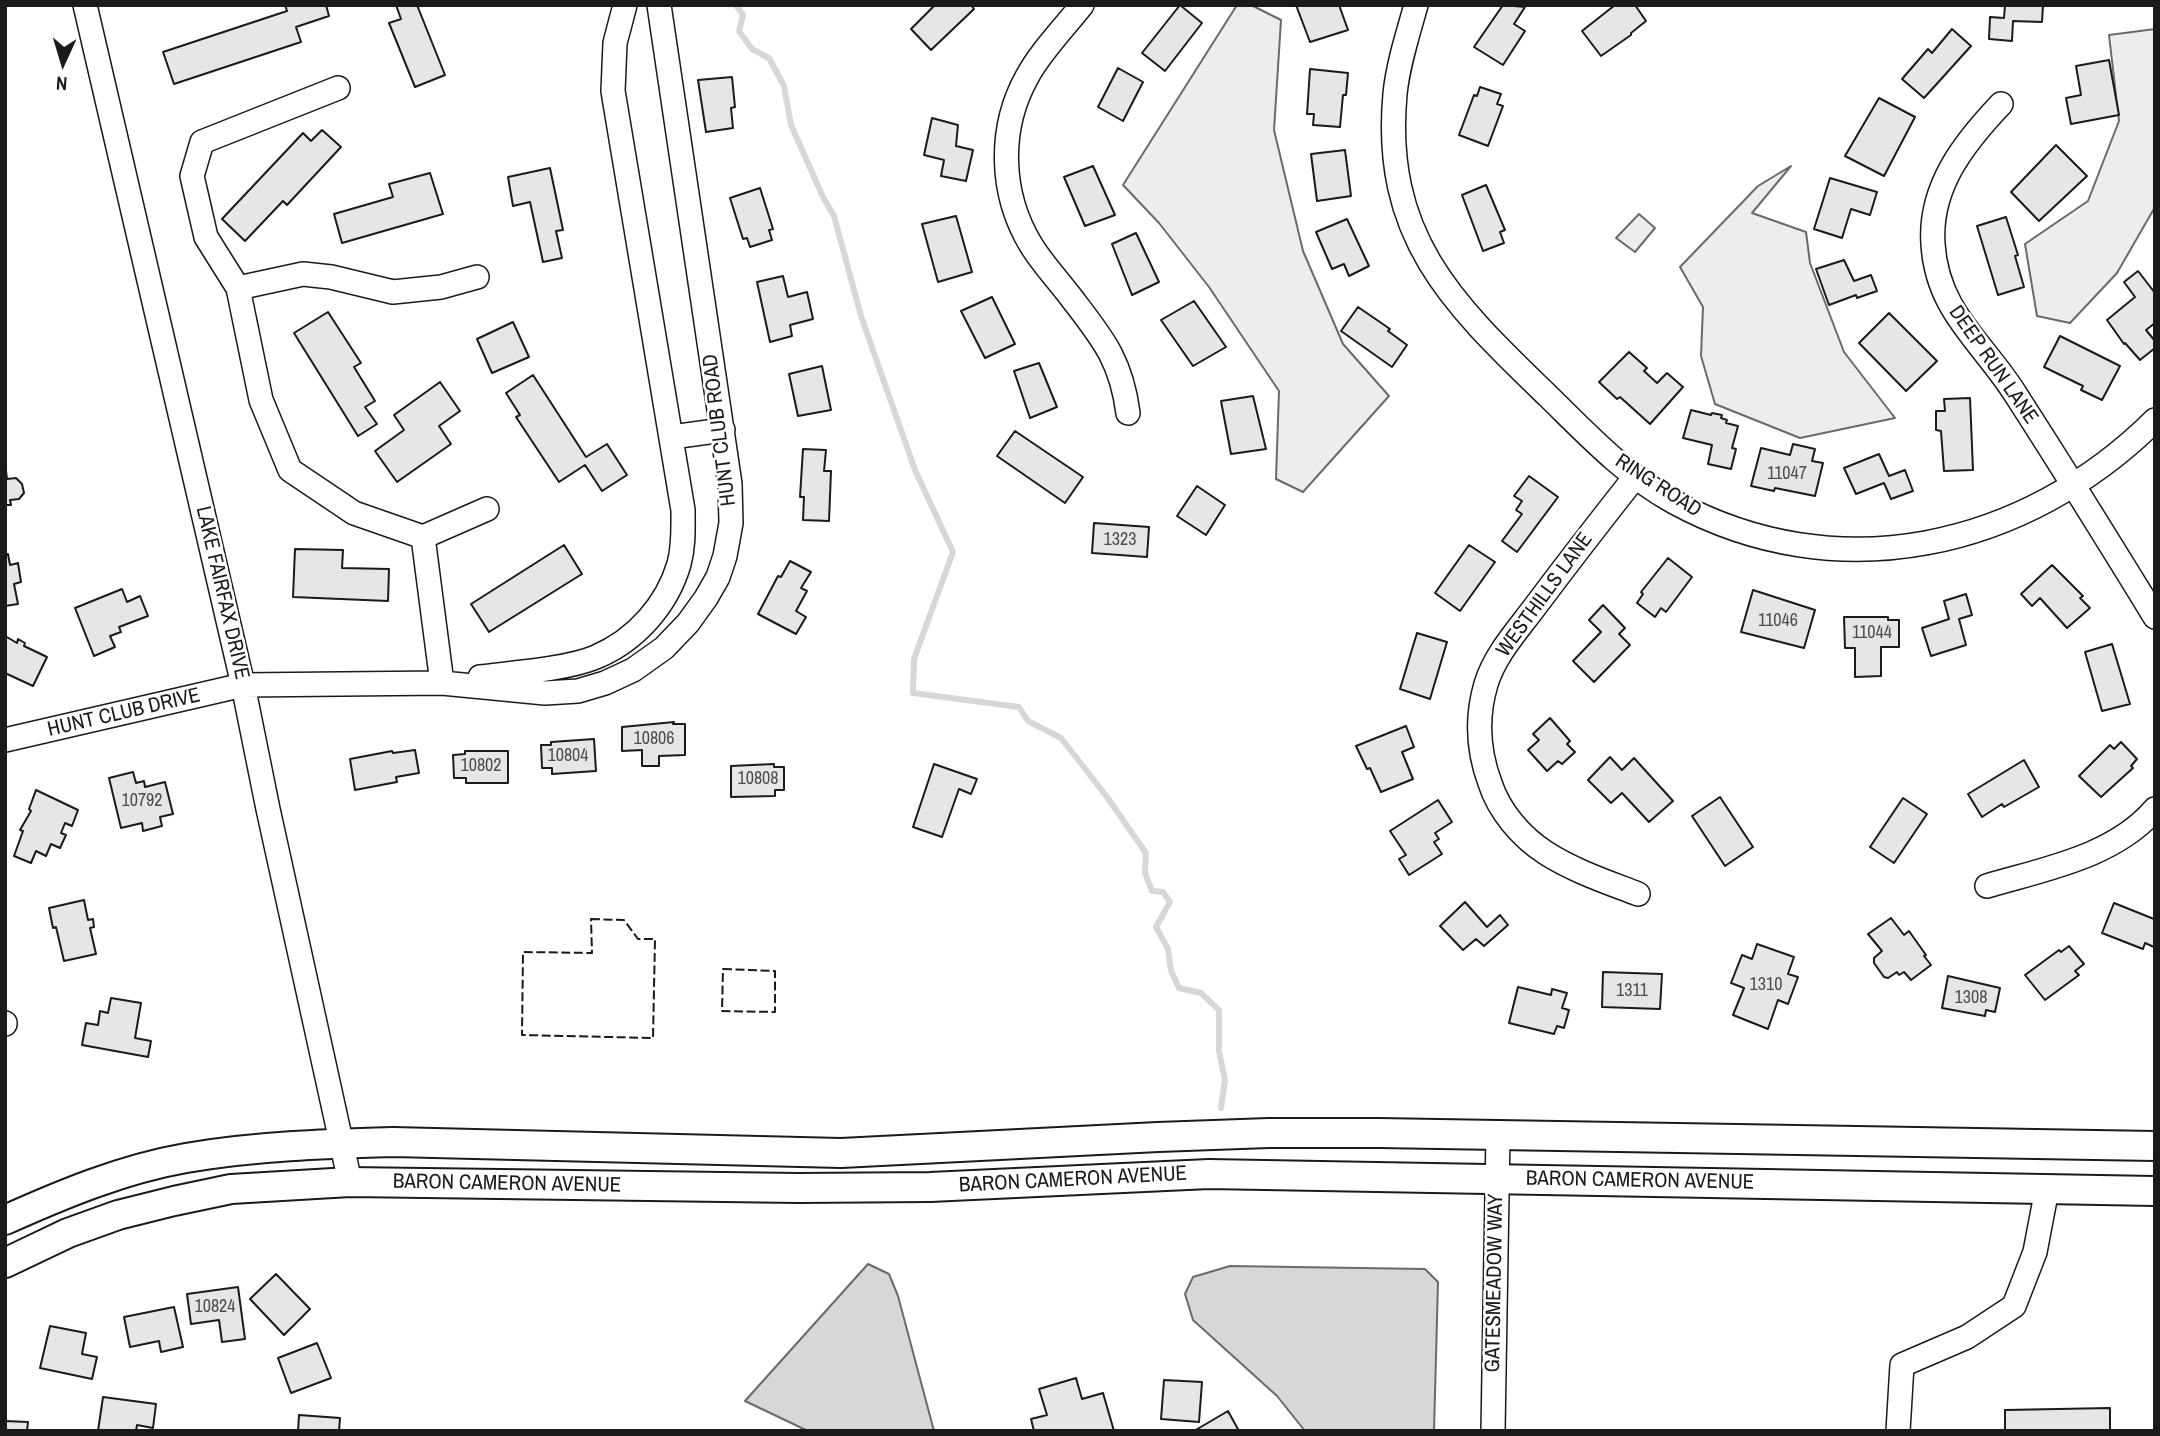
<!DOCTYPE html>
<style>
body{margin:0}
#map{position:relative;width:2160px;height:1436px;overflow:hidden;background:#fff;font-family:"Archivo Narrow",sans-serif}
canvas{display:block}
.frame{position:absolute;inset:0;border:7px solid #1a1a1a;pointer-events:none}
.north{position:absolute;left:28px;top:28px;width:70px;height:70px;-webkit-text-stroke:5px #fff;paint-order:stroke;rotate:184deg;font-size:19px;font-weight:700;line-height:28px;text-align:center;color:#1a1a1a}
.north::after{content:'';display:block;margin:auto;width:24px;height:32px;background:#1a1a1a;clip-path:polygon(50% 0,100% 100%,50% 72%,0 100%)}
</style>
<div id="map">
<canvas width="2160" height="1436"></canvas>
<div class="frame"></div>
<div class="north">N</div>
</div>
<script>
const c = document.querySelector('canvas').getContext('2d');
c.lineJoin = 'round';
function fill(path, color) { c.fillStyle = color; c.fill(path, 'evenodd'); }
function trace(path, color, width, dash) { c.strokeStyle = color; c.lineWidth = width; c.lineCap = dash ? 'butt' : 'round'; c.setLineDash(dash || []); c.stroke(path); }
function write(font, color, halo, rows, align = 'center') {
  c.font = font + ' "Archivo Narrow",sans-serif'; c.lineWidth = 5; c.setLineDash([]); c.textBaseline = 'middle'; c.strokeStyle = halo; c.fillStyle = color; for (const [text, x, y, turn = 0] of rows) {
    c.save(); c.translate(x, y); c.rotate((+turn || 0) * Math.PI / 180); c.textAlign = isNaN(turn) ? turn : align; if (halo) c.strokeText(text, 0, 0); c.fillText(text, 0, 0); c.restore();
  }
}
const built = new Path2D(`
 M 1237,5 L 1251,5 L 1281,20 L 1274,130 L 1303,251 L 1343,344 L 1389,396 L 1303,492 L 1276,479 L 1279,391 L 1209,287 L 1159,223 L 1123,185 Z
 M 2155,29 L 2155,207 L 2117,273 L 2070,323 L 2037,316 L 2025,244 L 2088,201 L 2119,121 L 2109,35 Z
 M 1791,166 L 1752,213 L 1806,232 L 1810,263 L 1844,352 L 1895,418 L 1800,438 L 1715,404 L 1701,356 L 1703,307 L 1680,267 L 1758,186 Z
 M 1639,214 L 1655,228 L 1635,252 L 1616,238 Z`);
fill(built, '#ededed');
trace(built, '#6a6a6a', 2);
const water = new Path2D(`
 M 868,1264 L 889,1274 L 898,1296 L 934,1431 L 808,1431 L 745,1401 Z
 M 1230,1266 L 1425,1269 L 1438,1282 L 1434,1431 L 1305,1431 L 1277,1396 L 1193,1320 L 1185,1294 L 1193,1277 Z`);
fill(water, '#d7d7d7');
trace(water, '#6a6a6a', 2);
trace(new Path2D(`
 M 736,5 L 743,15 L 739,31 L 752,49 L 769,58 L 784,86 L 791,125 L 823,197 L 834,216 L 861,316 L 915,470 L 953,552 L 914,659 L 913,693 L 1019,707 L 1028,721 L 1061,738 L 1107,797 L 1146,853 L 1145,873 L 1152,891 L 1163,892 L 1170,902 L 1156,927 L 1168,949 L 1171,971 L 1179,988 L 1201,993 L 1219,1010 L 1219,1051 L 1225,1080 L 1221,1108`), '#d7d7d7', 6);
const building = new Path2D(`
 M 285,5 L 326,5 L 329,16 L 296,27 L 301,42 L 174,84 L 163,52 L 287,11 Z
 M 396,5 L 417,5 L 445,75 L 415,87 L 389,23 L 401,19 Z
 M 935,5 L 971,5 L 974,9 L 931,50 L 911,29 Z
 M 1180,5 L 1202,23 L 1165,71 L 1142,53 Z
 M 1296,5 L 1339,5 L 1348,30 L 1310,42 Z
 M 1503,5 L 1525,7 L 1514,24 L 1525,31 L 1503,65 L 1474,47 Z
 M 1615,5 L 1635,5 L 1646,21 L 1631,33 L 1631,35 L 1601,56 L 1582,31 Z
 M 2005,5 L 2043,5 L 2042,22 L 2013,21 L 2012,41 L 1989,39 L 1990,17 L 2004,18 Z
 M 1952,29 L 1971,46 L 1924,98 L 1902,79 L 1928,49 L 1932,53 Z
 M 2109,60 L 2119,115 L 2071,124 L 2066,98 L 2081,95 L 2076,66 Z
 M 1118,68 L 1143,82 L 1123,121 L 1098,107 Z
 M 1310,69 L 1348,73 L 1346,95 L 1343,95 L 1340,127 L 1313,125 L 1314,114 L 1307,114 Z
 M 732,77 L 735,107 L 731,108 L 733,128 L 706,132 L 698,80 Z
 M 1480,87 L 1501,94 L 1497,104 L 1503,106 L 1488,146 L 1459,135 L 1474,95 L 1477,96 Z
 M 1879,98 L 1915,117 L 1884,176 L 1845,156 Z
 M 932,118 L 958,125 L 956,146 L 973,150 L 966,181 L 941,176 L 944,160 L 924,155 Z
 M 322,130 L 341,147 L 287,205 L 283,201 L 245,241 L 222,219 L 303,133 L 311,141 Z
 M 2056,145 L 2087,176 L 2039,221 L 2011,192 Z
 M 1345,150 L 1351,196 L 1317,201 L 1311,154 Z
 M 1093,166 L 1115,215 L 1085,226 L 1064,177 Z
 M 550,168 L 563,230 L 556,231 L 562,258 L 543,262 L 530,202 L 513,206 L 508,177 Z
 M 430,173 L 443,214 L 342,243 L 334,214 L 393,197 L 389,184 Z
 M 1830,178 L 1877,192 L 1870,215 L 1851,209 L 1842,238 L 1814,229 Z
 M 1486,185 L 1505,230 L 1500,232 L 1504,243 L 1483,251 L 1462,195 Z
 M 760,188 L 773,229 L 769,230 L 772,240 L 750,247 L 747,238 L 743,239 L 730,198 Z
 M 956,216 L 972,272 L 938,282 L 922,224 Z
 M 2006,217 L 2018,255 L 2015,256 L 2024,287 L 1998,295 L 1977,226 Z
 M 1347,219 L 1369,266 L 1349,276 L 1344,264 L 1332,269 L 1316,232 Z
 M 1136,233 L 1159,282 L 1132,295 L 1112,244 Z
 M 1844,260 L 1854,281 L 1871,275 L 1877,291 L 1857,298 L 1856,295 L 1829,305 L 1816,269 Z
 M 2138,271 L 2155,293 L 2155,323 L 2146,330 L 2155,341 L 2155,348 L 2140,360 L 2125,343 L 2124,344 L 2107,320 L 2135,297 L 2124,282 Z
 M 783,276 L 788,297 L 807,292 L 813,319 L 790,325 L 792,336 L 770,342 L 757,282 Z
 M 992,297 L 1015,344 L 985,358 L 961,311 Z
 M 1194,301 L 1226,347 L 1193,366 L 1161,320 Z
 M 1358,307 L 1390,329 L 1388,331 L 1407,345 L 1392,367 L 1341,331 Z
 M 328,312 L 361,363 L 354,367 L 375,401 L 365,407 L 377,424 L 358,436 L 294,333 Z
 M 1889,313 L 1937,361 L 1906,391 L 1859,343 Z
 M 513,322 L 529,357 L 492,373 L 477,339 Z
 M 2060,336 L 2120,366 L 2102,400 L 2081,390 L 2083,386 L 2044,367 Z
 M 1629,352 L 1647,368 L 1644,371 L 1657,383 L 1667,373 L 1683,387 L 1650,424 L 1620,397 L 1617,399 L 1599,382 Z
 M 1039,363 L 1057,407 L 1030,418 L 1014,371 Z
 M 822,366 L 831,410 L 798,416 L 789,374 Z
 M 533,375 L 586,457 L 607,444 L 627,475 L 602,491 L 585,465 L 559,482 L 516,417 L 520,415 L 506,393 Z
 M 440,382 L 460,411 L 439,426 L 451,444 L 397,482 L 375,451 L 404,430 L 394,415 Z
 M 1253,396 L 1266,449 L 1231,454 L 1221,401 Z
 M 1970,398 L 1973,470 L 1944,471 L 1941,431 L 1936,430 L 1936,411 L 1945,411 L 1944,399 Z
 M 1691,410 L 1711,415 L 1712,413 L 1722,415 L 1721,418 L 1727,420 L 1726,423 L 1738,426 L 1732,448 L 1736,449 L 1731,469 L 1708,464 L 1712,445 L 1683,438 Z
 M 1015,431 L 1083,477 L 1065,503 L 997,456 Z
 M 1793,444 L 1815,449 L 1812,461 L 1823,463 L 1815,496 L 1775,488 L 1774,491 L 1751,486 L 1761,448 L 1790,455 Z
 M 803,449 L 826,450 L 824,471 L 831,471 L 829,521 L 803,520 L 804,497 L 800,497 Z
 M 1879,454 L 1889,476 L 1905,470 L 1913,491 L 1891,499 L 1884,483 L 1856,494 L 1844,468 Z
 M 5,462 L 7,479 L 16,478 L 22,484 L 24,493 L 19,499 L 10,500 L 11,505 L 5,505 Z
 M 1529,476 L 1558,497 L 1517,552 L 1502,541 L 1522,514 L 1516,510 L 1522,501 L 1514,496 Z
 M 1197,486 L 1225,505 L 1206,535 L 1177,516 Z
 M 1094,523 L 1149,527 L 1147,557 L 1092,553 Z
 M 564,545 L 582,574 L 489,632 L 471,604 Z
 M 1469,545 L 1495,562 L 1460,611 L 1435,593 Z
 M 295,549 L 343,550 L 342,568 L 389,569 L 388,601 L 293,597 Z
 M 8,554 L 10,565 L 18,563 L 21,582 L 14,584 L 18,604 L 5,606 L 5,555 Z
 M 1668,558 L 1692,577 L 1666,612 L 1661,608 L 1655,617 L 1637,603 L 1643,594 L 1641,592 Z
 M 790,561 L 811,572 L 801,588 L 807,591 L 796,611 L 806,617 L 796,634 L 758,614 L 778,576 L 781,577 Z
 M 2052,565 L 2083,596 L 2080,598 L 2090,608 L 2067,628 L 2040,598 L 2032,606 L 2021,594 Z
 M 122,589 L 127,602 L 140,596 L 148,616 L 119,627 L 121,632 L 110,636 L 115,647 L 94,656 L 75,608 Z
 M 1753,590 L 1815,610 L 1804,648 L 1741,632 Z
 M 1966,594 L 1972,615 L 1959,619 L 1966,645 L 1931,656 L 1922,628 L 1949,619 L 1944,601 Z
 M 1603,605 L 1625,628 L 1619,634 L 1630,645 L 1594,682 L 1573,661 L 1601,632 L 1589,620 Z
 M 1844,617 L 1888,617 L 1888,620 L 1899,620 L 1899,647 L 1881,647 L 1881,676 L 1855,677 L 1855,648 L 1845,648 Z
 M 1417,633 L 1447,642 L 1430,699 L 1400,689 Z
 M 5,636 L 17,643 L 18,639 L 25,643 L 24,646 L 47,657 L 33,686 L 5,673 Z
 M 2112,644 L 2130,704 L 2102,711 L 2085,652 Z
 M 1550,718 L 1570,741 L 1567,744 L 1575,752 L 1562,764 L 1558,761 L 1547,771 L 1528,750 L 1539,740 L 1533,734 Z
 M 674,722 L 673,724 L 685,724 L 685,755 L 659,756 L 659,766 L 642,766 L 642,750 L 622,751 L 622,727 Z
 M 1406,726 L 1414,747 L 1402,752 L 1413,779 L 1381,792 L 1370,768 L 1367,769 L 1356,746 Z
 M 594,739 L 596,771 L 552,774 L 552,768 L 542,768 L 541,745 L 551,745 L 551,742 Z
 M 2121,742 L 2137,759 L 2131,766 L 2133,768 L 2101,797 L 2079,776 L 2110,745 L 2114,749 Z
 M 415,750 L 419,773 L 396,777 L 397,782 L 355,790 L 350,759 L 392,751 L 393,753 Z
 M 465,751 L 508,751 L 508,783 L 466,783 L 466,778 L 454,778 L 453,755 L 465,754 Z
 M 1610,757 L 1622,770 L 1634,758 L 1673,801 L 1649,822 L 1622,793 L 1611,803 L 1588,780 Z
 M 2024,760 L 2039,787 L 2004,807 L 2002,804 L 1982,817 L 1968,794 Z
 M 774,764 L 774,767 L 784,767 L 784,790 L 775,790 L 775,796 L 731,797 L 731,766 Z
 M 934,764 L 977,779 L 971,794 L 959,789 L 942,837 L 913,827 Z
 M 133,772 L 136,783 L 144,781 L 145,787 L 165,782 L 173,814 L 160,817 L 162,826 L 143,831 L 142,823 L 121,828 L 109,778 Z
 M 36,790 L 78,810 L 72,826 L 65,823 L 61,833 L 66,835 L 60,848 L 51,844 L 46,856 L 36,851 L 31,863 L 14,856 L 23,831 L 20,830 L 31,811 L 29,809 Z
 M 1720,797 L 1753,847 L 1725,866 L 1692,816 Z
 M 1903,798 L 1927,814 L 1894,863 L 1870,847 Z
 M 1438,800 L 1452,822 L 1435,833 L 1439,839 L 1434,842 L 1442,854 L 1409,875 L 1399,859 L 1406,855 L 1390,831 Z
 M 84,900 L 88,920 L 93,919 L 94,927 L 90,928 L 96,954 L 64,961 L 56,927 L 53,928 L 49,908 Z
 M 1465,902 L 1487,927 L 1500,915 L 1508,925 L 1484,946 L 1476,939 L 1463,950 L 1440,926 Z
 M 2114,903 L 2154,919 L 2154,947 L 2145,943 L 2143,949 L 2102,933 Z
 M 1891,918 L 1904,935 L 1909,931 L 1926,955 L 1924,956 L 1931,965 L 1911,980 L 1904,972 L 1899,975 L 1897,972 L 1888,978 L 1884,977 L 1874,963 L 1874,958 L 1882,951 L 1868,934 Z
 M 1757,944 L 1794,957 L 1788,974 L 1798,977 L 1788,1004 L 1778,1000 L 1768,1029 L 1733,1015 L 1744,988 L 1731,983 L 1742,955 L 1752,959 Z
 M 2069,946 L 2084,964 L 2075,971 L 2079,975 L 2045,1000 L 2025,975 L 2059,950 L 2061,952 Z
 M 1603,972 L 1662,974 L 1660,1009 L 1602,1007 Z
 M 1948,976 L 2000,988 L 1995,1012 L 1986,1010 L 1985,1016 L 1942,1008 Z
 M 1518,987 L 1551,995 L 1552,989 L 1567,993 L 1562,1008 L 1569,1010 L 1564,1028 L 1557,1026 L 1554,1034 L 1509,1023 Z
 M 111,998 L 141,1003 L 135,1038 L 151,1041 L 148,1057 L 82,1045 L 86,1023 L 98,1025 L 100,1011 L 108,1013 Z
 M 276,1274 L 310,1309 L 284,1335 L 250,1299 Z
 M 238,1287 L 245,1339 L 222,1342 L 219,1320 L 191,1324 L 187,1294 Z
 M 174,1307 L 183,1347 L 161,1352 L 159,1341 L 130,1347 L 124,1317 Z
 M 50,1326 L 86,1333 L 82,1354 L 97,1357 L 92,1379 L 40,1368 Z
 M 317,1343 L 331,1378 L 291,1393 L 278,1358 Z
 M 1076,1378 L 1082,1399 L 1103,1393 L 1114,1431 L 1034,1431 L 1031,1419 L 1047,1415 L 1039,1389 Z
 M 1164,1380 L 1202,1382 L 1199,1422 L 1161,1419 Z
 M 103,1397 L 156,1404 L 153,1428 L 137,1425 L 136,1431 L 98,1431 Z
 M 2110,1408 L 2110,1431 L 2005,1431 L 2005,1410 Z
 M 1228,1411 L 1239,1431 L 1194,1431 Z
 M 299,1415 L 340,1418 L 339,1431 L 298,1431 Z
 M 5,1421 L 28,1422 L 27,1431 L 5,1431 Z`);
fill(building, '#e6e6e6');
trace(building, '#1a1a1a', 2);
const minor = new Path2D(`
 M 85,5 L 243,685 L 268,809 L 350,1182
 M 1082,5 C 1064,28 1041,51 1027,77 C 998,129 1000,194 1031,245 C 1042,263 1057,279 1070,296 C 1102,338 1121,359 1128,413
 M 1416,5 C 1408,34 1398,64 1395,94 C 1382,238 1453,304 1548,396 C 1587,434 1625,475 1674,502 C 1837,591 2025,549 2155,420
 M 338,88 L 202,142 L 192,176 L 206,237 L 238,288 L 261,400 L 290,470 L 354,513 L 423,537 L 442,683
 M 2001,104 C 1964,143 1929,187 1933,244 C 1937,312 1983,342 2016,395 C 2063,468 2109,542 2155,617
 M 238,288 L 303,274 L 331,277 L 393,292 L 441,287 L 477,277
 M 672,437 L 723,430
 M 1635,477 C 1601,520 1567,564 1534,608 C 1516,632 1495,655 1486,684 C 1476,718 1478,751 1490,783 C 1499,811 1521,837 1546,853 C 1574,871 1607,882 1638,894
 M 423,537 L 487,509
 M 480,677 C 512,673 568,669 596,657 C 636,640 667,605 679,564 C 684,546 683,528 683,510 L 613,91 L 615,43 L 625,5
 M 5,740 L 243,685 L 442,683 L 545,693 L 578,691 L 605,683 L 633,670 L 664,648 L 688,623 L 706,598 L 718,577 L 725,556 L 731,523 L 730,484 L 659,5
 M 1987,886 C 2044,869 2114,857 2155,809
 M 5,1023 L 5,1024
 M 1493,1431 L 1498,1134
 M 1898,1431 L 1902,1365 L 1967,1337 L 2014,1306 L 2035,1252 L 2047,1189`);
const major = new Path2D(`
 M 5,1220 C 63,1194 123,1169 186,1158 C 255,1146 324,1144 393,1142 L 841,1153 L 1158,1137 L 1269,1133 L 1379,1133 L 2155,1146
 M 5,1263 L 68,1233 L 118,1215 L 174,1201 L 231,1189 L 350,1182 L 798,1188 L 930,1187 L 1209,1174 L 2155,1191`);
trace(minor, '#1a1a1a', 26);
trace(major, '#1a1a1a', 32);
trace(minor, '#fff', 23);
trace(major, '#fff', 28);
trace(new Path2D(`
 M 591,919 L 624,920 L 638,939 L 655,939 L 653,1038 L 522,1035 L 523,952 L 592,953 Z
 M 723,969 L 775,971 L 775,1012 L 722,1011 Z`), '#1a1a1a', 2, [9, 3.5]);
write('18px', '#4d4d4d', null, [
 ["11047",1787,474],
 ["1323",1120,540],
 ["11046",1778,621],
 ["11044",1872,633],
 ["10806",654,739],
 ["10804",568,756],
 ["10802",481,766],
 ["10808",758,779],
 ["10792",142,801],
 ["1310",1766,985],
 ["1311",1632,991],
 ["1308",1971,998],
 ["10824",215,1307]
]);
write('21px', '#1a1a1a', '#fff', [
 ["DEEP RUN LANE",1993,365,55],
 ["HUNT CLUB ROAD",720,430,-97],
 ["RING ROAD",1658,486,33],
 ["LAKE FAIRFAX DRIVE",222,593,77],
 ["WESTHILLS LANE",1545,595,-54],
 ["HUNT CLUB DRIVE",124,713,-13],
 ["BARON CAMERON AVENUE",1073,1180,-3],
 ["BARON CAMERON AVENUE",1640,1181,1],
 ["BARON CAMERON AVENUE",507,1184,1],
 ["GATESMEADOW WAY",1495,1283,-89]
]);
</script>
